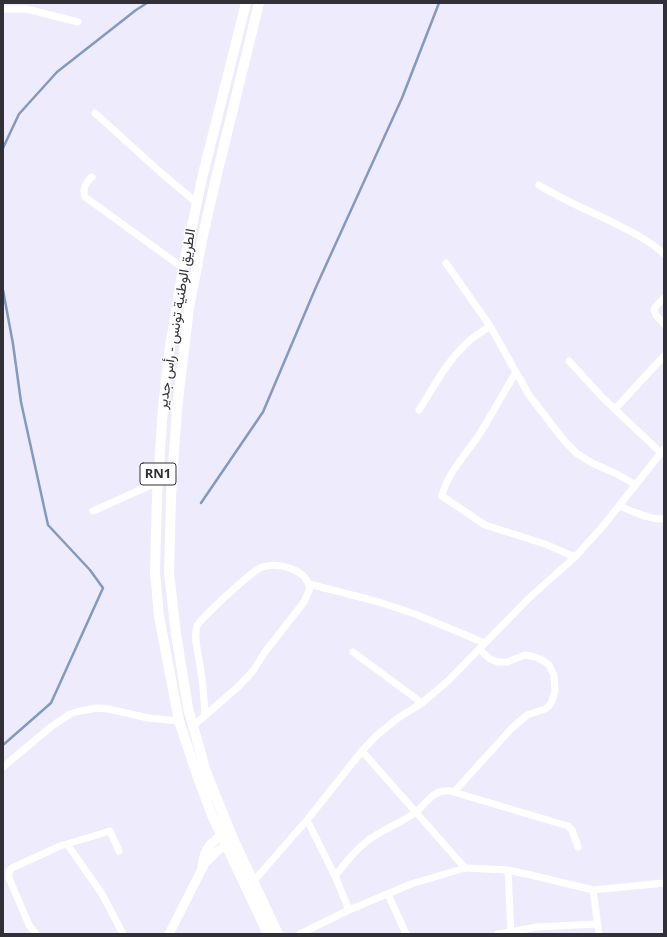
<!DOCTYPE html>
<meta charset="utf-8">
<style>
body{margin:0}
#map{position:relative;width:667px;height:937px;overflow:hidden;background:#eeecfc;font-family:"Open Sans",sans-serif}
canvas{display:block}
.frame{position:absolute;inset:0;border:4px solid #313036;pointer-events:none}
</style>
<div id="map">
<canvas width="667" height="937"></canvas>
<div class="frame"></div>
</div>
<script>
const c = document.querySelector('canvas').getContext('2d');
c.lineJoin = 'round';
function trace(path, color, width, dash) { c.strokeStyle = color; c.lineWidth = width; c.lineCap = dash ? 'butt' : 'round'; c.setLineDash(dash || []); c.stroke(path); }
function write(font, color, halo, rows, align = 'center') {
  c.font = font + ' "Open Sans",Vazirmatn,sans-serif'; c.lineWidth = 3; c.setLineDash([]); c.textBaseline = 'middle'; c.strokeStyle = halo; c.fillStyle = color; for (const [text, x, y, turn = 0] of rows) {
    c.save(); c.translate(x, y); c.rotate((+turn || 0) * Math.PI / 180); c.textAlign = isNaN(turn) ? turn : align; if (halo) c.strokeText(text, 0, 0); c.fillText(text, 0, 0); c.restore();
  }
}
trace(new Path2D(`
 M 3,148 L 19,114 L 57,72 L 136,10 L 147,3
 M 3,290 L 13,344 L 21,402 L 48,525 L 90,570 L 103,588 L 51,703 L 3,745
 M 201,503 L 263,412 L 316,287 L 402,98 L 439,3`), '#8299c0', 2.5);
trace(new Path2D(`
 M 3,9 L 26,9 L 78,22
 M 95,113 L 160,172 L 197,203
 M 92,177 C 86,181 82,191 85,197 L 183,268
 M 539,185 C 561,199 585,209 608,220 C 628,230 648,239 664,254
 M 446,263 L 490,326 L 529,395 L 562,438 L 576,453 L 592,463 L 617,474 L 636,485
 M 664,298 L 656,306 L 654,310 L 656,315 L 664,324
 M 569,361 L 602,397 L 661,453
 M 516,372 C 504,392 493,413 480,433 C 468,452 446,475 442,496 L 485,525 L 545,544 L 575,557
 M 615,409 L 664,356
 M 419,410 C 432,390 444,366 461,349 C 469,339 480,333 490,326
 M 619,506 C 633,511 649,520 664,519
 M 93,511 L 158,482
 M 309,584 L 379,602 L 415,614 L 485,643
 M 353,652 L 422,703
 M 193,726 L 239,686 L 253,671 L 265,652 L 304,602 L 310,588 C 306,569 279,562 262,567 C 254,569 200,619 197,626 C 193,638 199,654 200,666 C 203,682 204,698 205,715
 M 362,751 L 465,868
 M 3,767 L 52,726 L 70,714 L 76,712 L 96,708 L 109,709 L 148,718 L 179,721
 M 454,792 L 512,728 L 527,715 L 545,709 L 549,706 L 552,701 L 555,691 L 554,675 L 549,665 L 544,661 L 535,657 L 525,655 L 507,662 L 498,662 L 490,659 L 479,649
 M 307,820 L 335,876 L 349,910
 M 119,851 L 110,831 L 67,844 L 102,894 L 123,934
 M 508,870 L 511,934
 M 335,876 C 347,861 359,845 376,835 C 389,827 404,821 416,812 C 428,802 433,789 450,791 L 568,826 L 572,830 L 578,847
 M 253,882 L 307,820 L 362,751 L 377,735 L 398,718 L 422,703 L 449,680 L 529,598 L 575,557 L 603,526 L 664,449
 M 593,890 L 599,934
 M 388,894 L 406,934
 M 36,934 L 29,925 L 9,878 L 9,871 L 12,868 L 60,846 L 67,844
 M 300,934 L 349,910 L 411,884 L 465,868 L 508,870 L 535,876 L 593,890 L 664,883
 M 498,934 L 537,927 L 597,924`), '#fff', 7);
trace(new Path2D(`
 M 202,865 C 205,846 211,842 227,832
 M 169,934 L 205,863 L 217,851 L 232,842`), '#fff', 9);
trace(new Path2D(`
 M 246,3 L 203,174 L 183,268 L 169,353 L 163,408 L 157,497 L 155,572 L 159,616 L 179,721 L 198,778 L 212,815 L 268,934
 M 259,3 L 216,178 L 202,240 L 189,308 L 177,409 L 171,496 L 169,573 L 176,634 L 188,708 L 206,772 L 234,841 L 278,934`), '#fff', 10);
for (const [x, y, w] of [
 [158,474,36]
]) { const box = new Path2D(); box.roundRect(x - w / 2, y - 11, w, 22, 3); c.fillStyle = '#fff'; c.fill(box); trace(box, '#313036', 1); }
write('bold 13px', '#313036', null, [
 ["RN1",158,474]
]);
write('14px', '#313036', '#fff', [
 ["الطريق الوطنية تونس - رأس جدير",177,319,-81]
]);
</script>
